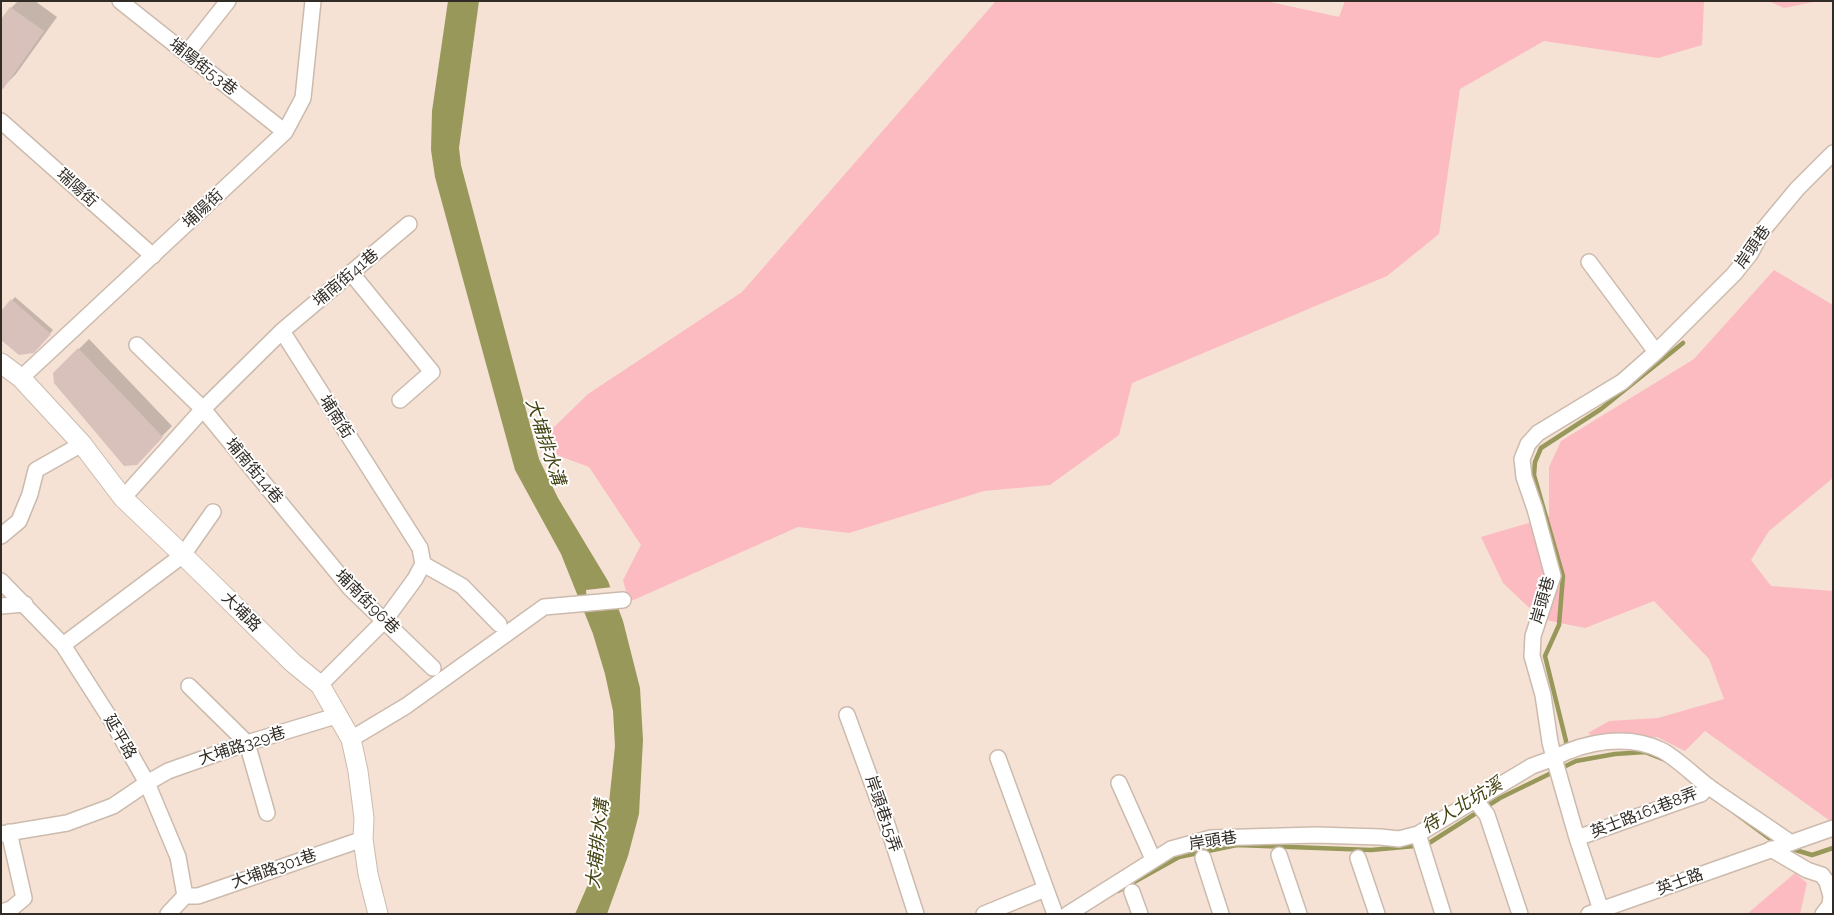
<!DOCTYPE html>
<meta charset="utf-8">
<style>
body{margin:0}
#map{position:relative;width:1834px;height:915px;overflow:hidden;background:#f5e2d5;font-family:Raleway,sans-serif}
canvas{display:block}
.frame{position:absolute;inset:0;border:2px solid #322c26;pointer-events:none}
</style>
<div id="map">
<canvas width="1834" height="915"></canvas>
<div class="frame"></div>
</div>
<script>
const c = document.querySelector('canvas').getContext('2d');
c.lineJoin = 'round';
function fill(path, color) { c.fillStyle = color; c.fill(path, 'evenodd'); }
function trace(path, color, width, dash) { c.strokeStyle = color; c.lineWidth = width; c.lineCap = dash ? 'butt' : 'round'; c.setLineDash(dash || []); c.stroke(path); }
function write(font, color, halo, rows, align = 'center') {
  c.font = font + ' Raleway,"Noto Sans TC",sans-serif'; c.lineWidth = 4; c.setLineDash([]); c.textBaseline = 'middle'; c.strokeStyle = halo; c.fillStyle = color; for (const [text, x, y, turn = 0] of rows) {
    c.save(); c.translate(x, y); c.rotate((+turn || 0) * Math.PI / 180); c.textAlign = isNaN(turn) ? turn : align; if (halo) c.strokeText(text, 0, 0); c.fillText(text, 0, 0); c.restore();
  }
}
fill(new Path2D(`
 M 996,1 L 1266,1 L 1339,17 L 1345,1 L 1704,1 L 1702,45 L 1658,58 L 1544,41 L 1460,89 L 1439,234 L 1387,276 L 1132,383 L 1119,435 L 1050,485 L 984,491 L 849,533 L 798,527 L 629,602 L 623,580 L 641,545 L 589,467 L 554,454 L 547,434 L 588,394 L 742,292 Z
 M 1769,1 L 1818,1 L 1784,8 Z
 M 1774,270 L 1833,305 L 1833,478 L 1769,531 L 1751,560 L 1771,586 L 1833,591 L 1833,823 L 1705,731 L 1685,751 L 1657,737 L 1604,743 L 1588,733 L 1609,721 L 1658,718 L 1724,699 L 1709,659 L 1654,601 L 1585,628 L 1541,619 L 1503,583 L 1481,537 L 1549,517 L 1549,467 L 1561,441 L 1694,359 Z
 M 1795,873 L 1807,883 L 1800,914 L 1747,914 Z`), '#fcbac1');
fill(new Path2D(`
 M 448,1 L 479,1 L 459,148 L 461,165 L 539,459 L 558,498 L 608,581 L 623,621 L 640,688 L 643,740 L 639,814 L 628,856 L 607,914 L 575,914 L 593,873 L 606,831 L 615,746 L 613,711 L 605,674 L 593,634 L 561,554 L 515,470 L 435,177 L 431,150 L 432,111 Z`), '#98985b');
fill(new Path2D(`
 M 613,587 L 617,598 L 587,601 L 586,590 Z`), '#f5e2d5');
fill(new Path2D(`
 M 18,1 L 35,1 L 57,17 L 16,74 L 3,87 L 11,8 Z
 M 15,297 L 53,330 L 37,349 L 1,313 Z
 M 89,339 L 172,426 L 136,463 L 54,374 Z`), '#0003');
trace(new Path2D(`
 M 1566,748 L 1566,741 L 1545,656 L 1559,625 L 1563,576 L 1534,475 L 1535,462 L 1541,448 L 1601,409 L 1683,343
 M 1735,813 L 1777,844
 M 1789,848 L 1812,855 L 1833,848
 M 1118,891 L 1179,857 L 1237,845 L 1371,850 L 1426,845 L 1500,798 L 1576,761 L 1615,754 L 1645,752 L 1665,760`), '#98985b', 4.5);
fill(new Path2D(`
 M 10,7 L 44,31 L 3,89 L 1,88 L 1,19 Z
 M 11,299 L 51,334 L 34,353 L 19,355 L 1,340 L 1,311 Z
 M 78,348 L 163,437 L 137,465 L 124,466 L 54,383 L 53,373 Z`), '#d8c1bb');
const minor = new Path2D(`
 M 120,1 L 285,132
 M 186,54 L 228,1
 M 1,121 L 153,256
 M 1589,262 L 1656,352
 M 352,274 L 432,372 L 400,400
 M 282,331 L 420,548 L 423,564 L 415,579 L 385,620 L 320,685
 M 137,345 L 203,409 L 350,588 L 433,668
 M 21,378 L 285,132 L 303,98 L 313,1
 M 123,498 L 203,409 L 282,331 L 409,224
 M 1,536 L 19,521 L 30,494 L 36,470 L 82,444
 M 423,564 L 462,586 L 499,624
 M 1,581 L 63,645 L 113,723 L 147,783 L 178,857 L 185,896 L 168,914
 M 1,606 L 25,604
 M 63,645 L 183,555 L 213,512
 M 189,686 L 247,743 L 267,813
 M 847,715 L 887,824 L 916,914
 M 351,739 L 406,706 L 544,607 L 623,600
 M 998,758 L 1055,914
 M 1119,783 L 1153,859
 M 1476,801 L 1487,815 L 1520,914
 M 1,834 L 67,823 L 113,806 L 147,783 L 168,771 L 247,743 L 339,715
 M 1418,834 L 1443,914
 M 1577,838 L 1695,796 L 1701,794 L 1708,786
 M 1771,849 L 1807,870 L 1822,875 L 1827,882 L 1831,896 L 1830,905 L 1823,914
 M 1279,855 L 1299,914
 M 1203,858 L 1221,914
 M 1358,858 L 1377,914
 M 1132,892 L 1140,914
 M 185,896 L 198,896 L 363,839
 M 1601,910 L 1577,838 L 1554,758 C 1586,741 1628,734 1661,750 C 1677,758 1694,776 1709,787 C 1736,806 1764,824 1791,843
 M 1,912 L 11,909 L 24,898 L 9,832
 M 984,914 L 1045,889
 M 1068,914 L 1171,849 L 1211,838 L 1316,835 L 1380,837 L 1399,839 L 1418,834 L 1532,766 L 1554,758 L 1550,742 L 1543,695 L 1532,656 L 1533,636 L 1553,576 L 1535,509 L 1524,477 L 1522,459 L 1528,444 L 1538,433 L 1622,382 L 1656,352 L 1734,274 L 1750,254 L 1763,230 L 1797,189 L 1833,153
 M 1589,914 L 1833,828`);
const major = new Path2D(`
 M 1,363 L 21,378 L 82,444 L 123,498 L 183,555 L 293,663 L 320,685 L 351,739 L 358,771 L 364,818 L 363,839 L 368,874 L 378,914`);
trace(minor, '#ccbbad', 18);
trace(major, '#ccbbad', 21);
trace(minor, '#fff', 15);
trace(major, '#fff', 19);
write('16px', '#322c26', '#fff', [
 ["埔陽街53巷",203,67,38],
 ["瑞陽街",77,188,42],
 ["埔陽街",203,209,-43],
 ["岸頭巷",1753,247,-55],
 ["埔南街41巷",346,278,-40],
 ["埔南街",336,417,57],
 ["埔南街14巷",254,471,50],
 ["岸頭巷",1543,600,-74],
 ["埔南街96巷",367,602,45],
 ["大埔路",241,612,45],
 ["延平路",120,737,60],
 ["大埔路329巷",242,746,-18],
 ["英士路161巷8弄",1644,813,-21],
 ["岸頭巷15弄",883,814,71],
 ["岸頭巷",1213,841,-9],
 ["大埔路301巷",274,869,-19],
 ["英士路",1680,882,-20]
]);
write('italic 18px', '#434212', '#fff', [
 ["大埔排水溝",545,442,72],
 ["待人北坑溪",1462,806,-31],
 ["大埔排水溝",598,844,-84]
]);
</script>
